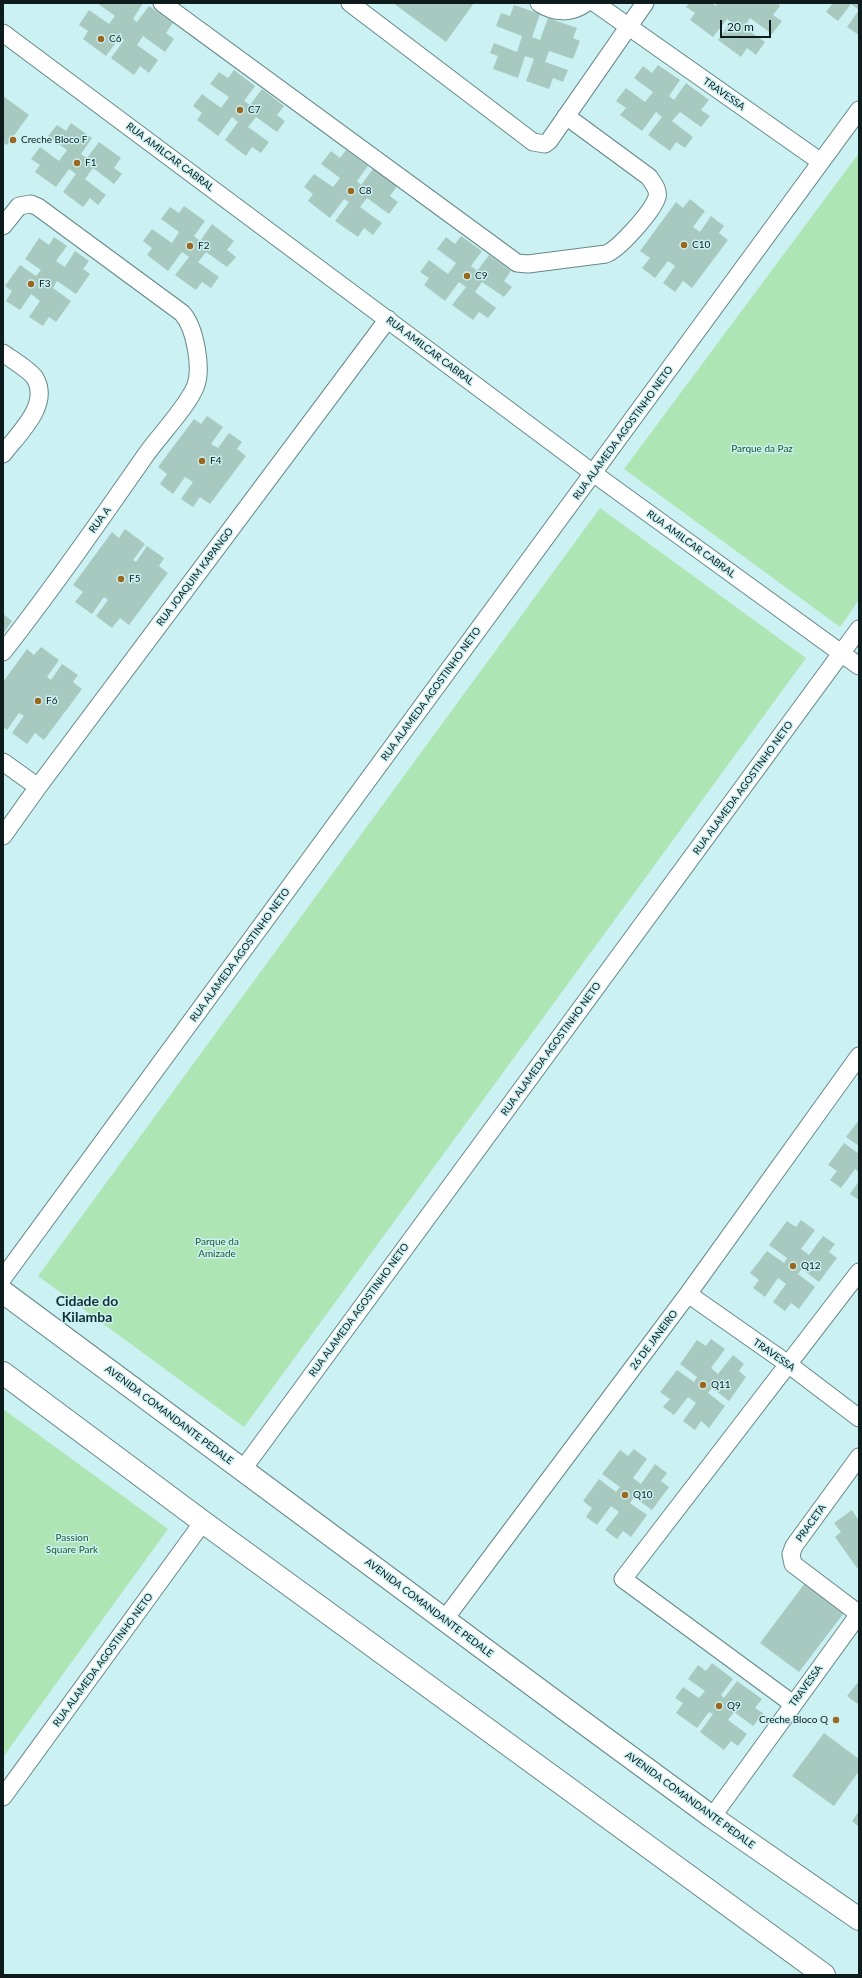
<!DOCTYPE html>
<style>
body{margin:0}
#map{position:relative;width:862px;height:1978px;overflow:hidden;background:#ccf1f3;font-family:Lato,sans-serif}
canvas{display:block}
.frame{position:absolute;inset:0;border:4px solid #0d1b1c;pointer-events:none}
.scale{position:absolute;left:720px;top:20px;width:51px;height:18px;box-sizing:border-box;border:2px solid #0d1b1c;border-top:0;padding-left:5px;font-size:12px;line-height:14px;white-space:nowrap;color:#0d1b1c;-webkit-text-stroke:3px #ccf1f3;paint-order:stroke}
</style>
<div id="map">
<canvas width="862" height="1978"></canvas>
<div class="frame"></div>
<div class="scale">20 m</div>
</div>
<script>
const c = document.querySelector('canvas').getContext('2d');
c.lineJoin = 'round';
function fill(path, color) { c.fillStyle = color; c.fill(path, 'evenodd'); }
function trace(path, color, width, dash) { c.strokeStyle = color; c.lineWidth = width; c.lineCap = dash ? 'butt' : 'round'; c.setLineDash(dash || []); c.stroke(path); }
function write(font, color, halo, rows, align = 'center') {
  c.font = font + ' Lato,sans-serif'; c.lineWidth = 3; c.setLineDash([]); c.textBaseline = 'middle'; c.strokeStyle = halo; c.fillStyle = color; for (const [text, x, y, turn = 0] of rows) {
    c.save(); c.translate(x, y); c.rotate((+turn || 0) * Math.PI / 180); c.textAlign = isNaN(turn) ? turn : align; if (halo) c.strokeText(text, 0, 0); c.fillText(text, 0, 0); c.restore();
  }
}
fill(new Path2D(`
 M 859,153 L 859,600 L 840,627 L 624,469 Z
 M 600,508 L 806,658 L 244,1427 L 38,1276 Z
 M 3,1409 L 168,1529 L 3,1757 Z`), '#ade5b5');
fill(new Path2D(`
 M 97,3 L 143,3 L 133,19 L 137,22 L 149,6 L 173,23 L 166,33 L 174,39 L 165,52 L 143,36 L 137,45 L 158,60 L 149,73 L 140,66 L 134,75 L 111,58 L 124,40 L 120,37 L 106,56 L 83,39 L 88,31 L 79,25 L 89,10 L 109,24 L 115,16 Z
 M 393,3 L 474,3 L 446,42 Z
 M 689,3 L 711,3 L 716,6 L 718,3 L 777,3 L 780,6 L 773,15 L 782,21 L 772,34 L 750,18 L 744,27 L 765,42 L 756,55 L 747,48 L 741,57 L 718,40 L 731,22 L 727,19 L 713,37 L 690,20 L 695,13 L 686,7 Z
 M 833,3 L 859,3 L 859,10 L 851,4 L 838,21 L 826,12 Z
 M 514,5 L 540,14 L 532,37 L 540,40 L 548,18 L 577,28 L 573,38 L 580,41 L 573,59 L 549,51 L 545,62 L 568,70 L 563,82 L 553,78 L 549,89 L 526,81 L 534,59 L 525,56 L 518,78 L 493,69 L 498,56 L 490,53 L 494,43 L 517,52 L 522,36 L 496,26 L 501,13 L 510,16 Z
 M 859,10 L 859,35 L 847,27 Z
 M 658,65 L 680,80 L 669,96 L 674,100 L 686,83 L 709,100 L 701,110 L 710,116 L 701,127 L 680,112 L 672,121 L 693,137 L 685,148 L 676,142 L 670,151 L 648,135 L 662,117 L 656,112 L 642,131 L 620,115 L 626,108 L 616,101 L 626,88 L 645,102 L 653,92 L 634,78 L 643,66 L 652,73 Z
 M 234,70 L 255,86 L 244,101 L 250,105 L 262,89 L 284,106 L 277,115 L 285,121 L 277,132 L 256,117 L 248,127 L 269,142 L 261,153 L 252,147 L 246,156 L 225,140 L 238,122 L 232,117 L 218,136 L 197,120 L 202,113 L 193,106 L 202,94 L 221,108 L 229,97 L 210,84 L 219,72 L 228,78 Z
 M 3,96 L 29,115 L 7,145 L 3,142 Z
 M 71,123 L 92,138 L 81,154 L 87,158 L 99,142 L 121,158 L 114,168 L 122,174 L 114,184 L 93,168 L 85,179 L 106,195 L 98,205 L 90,198 L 83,207 L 63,192 L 76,174 L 69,169 L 56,187 L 35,172 L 40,165 L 31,159 L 40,147 L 59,161 L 67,150 L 48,136 L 57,125 L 66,131 Z
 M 346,150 L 368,166 L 357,181 L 361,185 L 373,169 L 397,186 L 390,196 L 398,202 L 389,214 L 367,198 L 360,207 L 382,223 L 373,235 L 364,228 L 358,237 L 335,221 L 349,202 L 344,199 L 330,218 L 308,201 L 313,194 L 304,187 L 314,174 L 333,187 L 340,178 L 321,164 L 331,151 L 340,158 Z
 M 690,199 L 705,211 L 693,227 L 700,232 L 711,216 L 724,226 L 719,233 L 728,240 L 692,288 L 683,281 L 675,292 L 663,283 L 675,266 L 668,261 L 655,278 L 642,268 L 650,258 L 640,251 L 676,202 L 683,208 Z
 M 184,206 L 205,221 L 194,236 L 200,241 L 212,224 L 234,241 L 227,250 L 236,257 L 227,267 L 206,252 L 198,262 L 219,277 L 211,288 L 202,282 L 196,290 L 175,275 L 189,257 L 182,252 L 168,271 L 147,255 L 152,248 L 143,241 L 152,229 L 172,243 L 179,232 L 161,219 L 170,207 L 179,213 Z
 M 461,236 L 482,251 L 471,266 L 477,271 L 489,255 L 511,271 L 504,281 L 512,287 L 504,297 L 482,282 L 475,292 L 496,308 L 488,318 L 479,312 L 473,320 L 452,305 L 466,287 L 459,282 L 445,301 L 424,285 L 429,278 L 420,272 L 429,260 L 448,274 L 456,263 L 437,249 L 446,237 L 455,244 Z
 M 54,237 L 67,246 L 56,261 L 65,267 L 75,251 L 89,261 L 83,269 L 90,274 L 76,294 L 57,281 L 53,288 L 71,301 L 56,322 L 49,317 L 43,326 L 29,317 L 40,301 L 31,294 L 20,310 L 6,301 L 12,291 L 5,286 L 20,265 L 36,276 L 41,270 L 25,259 L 39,238 L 49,245 Z
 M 207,416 L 223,427 L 211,444 L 218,448 L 229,433 L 242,442 L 237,449 L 246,456 L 210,504 L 200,497 L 193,507 L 181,499 L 193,482 L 185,477 L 173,494 L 160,484 L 167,474 L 158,467 L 194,419 L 201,424 Z
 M 125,529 L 145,544 L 133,560 L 136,562 L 147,546 L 164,558 L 159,566 L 168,573 L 129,625 L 120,618 L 112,628 L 96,616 L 108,600 L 104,597 L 92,614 L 75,602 L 83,592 L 73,585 L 112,532 L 119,538 Z
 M 3,614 L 12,621 L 3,634 Z
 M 41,647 L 59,660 L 47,677 L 51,680 L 62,664 L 78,675 L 73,682 L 82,689 L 44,740 L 35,733 L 27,744 L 12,733 L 24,716 L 19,713 L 7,730 L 3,727 L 3,682 L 27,649 L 34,655 Z
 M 859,1120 L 859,1146 L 846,1137 Z
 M 844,1143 L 859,1154 L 859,1172 L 855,1169 L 841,1188 L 830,1180 L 837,1171 L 828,1165 Z
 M 859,1181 L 859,1200 L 850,1194 Z
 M 801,1220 L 815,1230 L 801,1249 L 809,1255 L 823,1236 L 835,1244 L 829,1252 L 837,1258 L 819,1282 L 802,1269 L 798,1274 L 815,1287 L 799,1309 L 791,1303 L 785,1311 L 773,1302 L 786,1284 L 778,1278 L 765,1297 L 753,1288 L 759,1280 L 750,1273 L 767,1251 L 784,1263 L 787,1258 L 769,1245 L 787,1221 L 796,1227 Z
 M 711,1339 L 725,1349 L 711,1368 L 718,1374 L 733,1355 L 744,1364 L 739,1371 L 746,1377 L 729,1401 L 712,1388 L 708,1393 L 725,1406 L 709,1428 L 701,1421 L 695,1430 L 683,1421 L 696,1403 L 688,1397 L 674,1415 L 663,1407 L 670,1399 L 660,1392 L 677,1370 L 694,1382 L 697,1377 L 680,1364 L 697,1340 L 706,1346 Z
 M 634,1449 L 647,1459 L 633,1478 L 641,1484 L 655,1464 L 667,1473 L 661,1481 L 669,1487 L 652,1510 L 634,1497 L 630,1503 L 647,1515 L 631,1537 L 623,1531 L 617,1539 L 605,1530 L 619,1512 L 611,1506 L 597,1525 L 586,1517 L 592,1508 L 583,1501 L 599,1479 L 616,1492 L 620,1487 L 602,1474 L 620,1450 L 628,1456 Z
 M 852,1510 L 859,1521 L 859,1567 L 857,1568 L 835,1537 L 841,1532 L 834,1523 Z
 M 808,1579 L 847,1609 L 799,1672 L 760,1643 Z
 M 712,1663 L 733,1679 L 721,1695 L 724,1698 L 737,1681 L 762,1699 L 755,1708 L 763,1713 L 753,1726 L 734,1712 L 728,1720 L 747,1734 L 738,1746 L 731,1741 L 724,1750 L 700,1732 L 713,1714 L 709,1712 L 697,1728 L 676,1713 L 683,1703 L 675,1698 L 683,1687 L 699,1698 L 705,1691 L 688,1679 L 698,1665 L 706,1671 Z
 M 859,1681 L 859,1705 L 847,1696 Z
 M 824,1733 L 859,1759 L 859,1771 L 834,1806 L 792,1776 Z
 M 859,1811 L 859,1827 L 852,1821 Z`), '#a8c9bf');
const street = new Path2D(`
 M 162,3 L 517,263 L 528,264 L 606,254 C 619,249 653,211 657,197 C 659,190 653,183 649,177 L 566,116
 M 350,3 L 533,142 L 545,144 L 549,141 L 645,3
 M 539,3 C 554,13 571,14 586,3
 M 595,3 L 821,162
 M 3,33 L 593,473 L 859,666
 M 3,226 L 19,206 L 31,204 L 38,207 L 182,313 C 195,327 202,367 196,385 C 189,405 158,437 145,456 C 99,522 53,588 3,652
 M 3,353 C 11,359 30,370 35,378 C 51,405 18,434 3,454
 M 3,762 L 38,787
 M 3,836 L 38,787 L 388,319
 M 3,1278 L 859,110
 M 688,1294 L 788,1364 L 859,1418
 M 859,1457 L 794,1546 L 791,1554 L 793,1564 L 859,1614
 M 243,1469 L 859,629
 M 444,1620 L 688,1294 L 859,1056
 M 793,1704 L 623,1579 L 859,1272
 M 3,1797 L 203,1522
 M 712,1817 L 859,1614`);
const secondary = new Path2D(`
 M 3,1292 L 569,1712 L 712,1817 L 859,1919
 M 3,1373 L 203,1522 L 824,1975`);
trace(street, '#66888a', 19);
trace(secondary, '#66888a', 24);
trace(street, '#fff', 17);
trace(secondary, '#fff', 22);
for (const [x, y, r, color] of [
 [101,39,4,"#9b661e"],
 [240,110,4,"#9b661e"],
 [13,140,4,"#9b661e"],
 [77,163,4,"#9b661e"],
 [351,191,4,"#9b661e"],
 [684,245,4,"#9b661e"],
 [190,246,4,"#9b661e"],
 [467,276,4,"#9b661e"],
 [31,284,4,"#9b661e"],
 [202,461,4,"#9b661e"],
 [121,579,4,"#9b661e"],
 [38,701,4,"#9b661e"],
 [793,1266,4,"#9b661e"],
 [703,1385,4,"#9b661e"],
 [625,1495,4,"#9b661e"],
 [719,1706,4,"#9b661e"],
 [836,1720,4,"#9b661e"]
]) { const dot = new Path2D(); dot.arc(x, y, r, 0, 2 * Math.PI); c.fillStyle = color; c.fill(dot); trace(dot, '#ccf1f3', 1.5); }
write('10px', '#0d1b1c', '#ccf1f3', [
 ["C6",109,39],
 ["C7",248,110],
 ["Creche Bloco F",21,140],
 ["F1",85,163],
 ["C8",359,191],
 ["C10",692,245],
 ["F2",198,246],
 ["C9",475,276],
 ["F3",39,284],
 ["F4",210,461],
 ["F5",129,579],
 ["F6",46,701],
 ["Q12",801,1266],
 ["Q11",711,1385],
 ["Q10",633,1495],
 ["Q9",727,1706],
 ["Creche Bloco Q",828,1720,"right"]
], 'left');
write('10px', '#0d1b1c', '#ccf1f3', [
 ["TRAVESSA",724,94,35],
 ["RUA AMILCAR CABRAL",170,157,37],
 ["RUA AMILCAR CABRAL",430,351,37],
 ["RUA ALAMEDA AGOSTINHO NETO",623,433,-54],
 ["RUA A",100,520,-54],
 ["RUA AMILCAR CABRAL",691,544,36],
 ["RUA JOAQUIM KAPANGO",195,577,-53],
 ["RUA ALAMEDA AGOSTINHO NETO",431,694,-54],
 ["RUA ALAMEDA AGOSTINHO NETO",743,788,-54],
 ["RUA ALAMEDA AGOSTINHO NETO",240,955,-54],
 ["RUA ALAMEDA AGOSTINHO NETO",551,1049,-54],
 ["RUA ALAMEDA AGOSTINHO NETO",359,1310,-54],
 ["26 DE JANEIRO",654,1340,-53],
 ["TRAVESSA",774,1355,35],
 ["AVENIDA COMANDANTE PEDALE",169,1415,37],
 ["PRACETA",811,1523,-54],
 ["AVENIDA COMANDANTE PEDALE",429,1608,37],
 ["RUA ALAMEDA AGOSTINHO NETO",103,1660,-54],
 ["TRAVESSA",806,1686,-54],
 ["AVENIDA COMANDANTE PEDALE",690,1800,36]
]);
write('10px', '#1b572a', '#ccf1f3', [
 ["Parque da Paz",762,449],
 ["Parque da",217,1242],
 ["Amizade",217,1254],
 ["Passion",72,1538],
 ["Square Park",72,1550]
]);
write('bold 14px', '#0e3032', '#ccf1f3', [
 ["Cidade do",87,1301],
 ["Kilamba",87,1317]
]);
</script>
